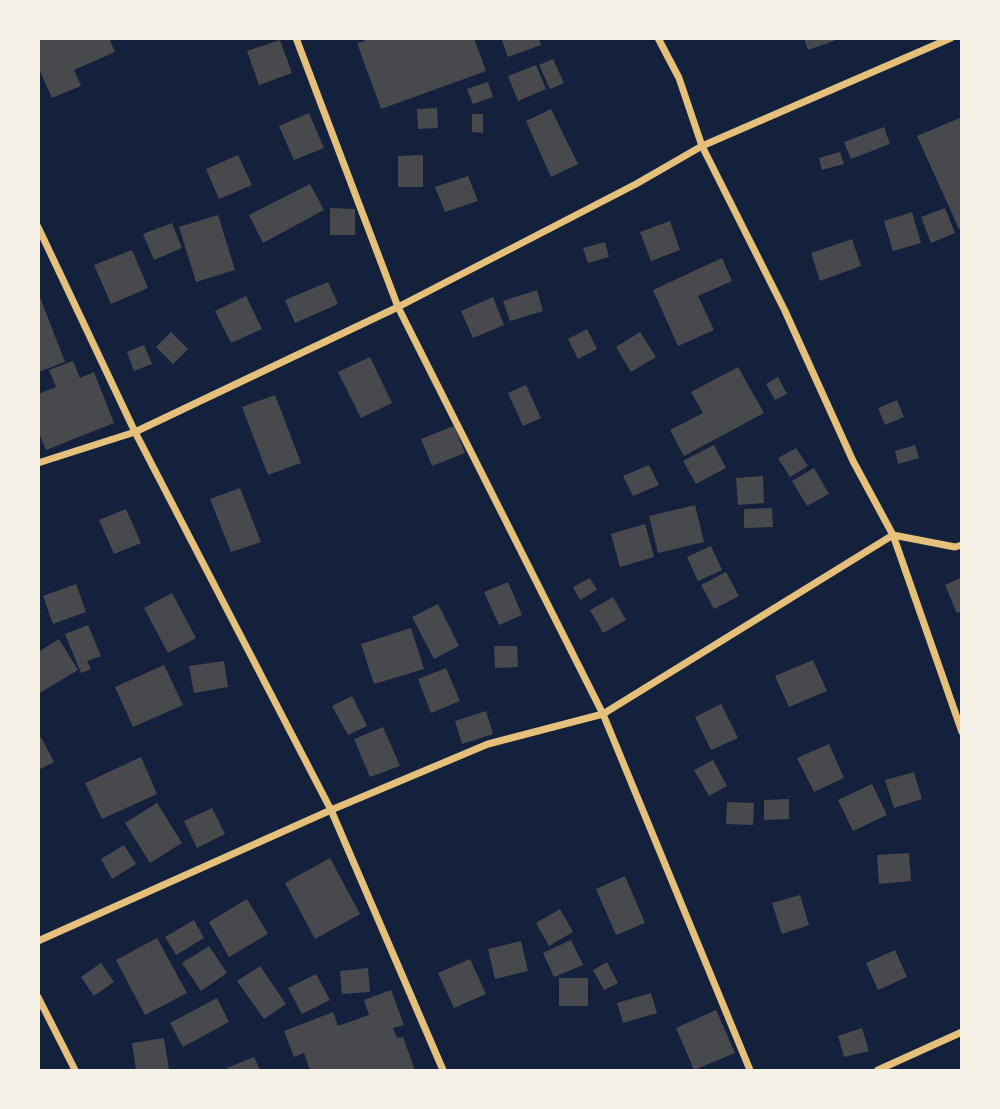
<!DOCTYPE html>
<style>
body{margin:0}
#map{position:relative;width:1000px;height:1109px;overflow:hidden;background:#14213d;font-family:Manrope,sans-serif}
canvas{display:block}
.frame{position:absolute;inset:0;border:40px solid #f6f1e7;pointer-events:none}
</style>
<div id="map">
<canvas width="1000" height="1109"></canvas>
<div class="frame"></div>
</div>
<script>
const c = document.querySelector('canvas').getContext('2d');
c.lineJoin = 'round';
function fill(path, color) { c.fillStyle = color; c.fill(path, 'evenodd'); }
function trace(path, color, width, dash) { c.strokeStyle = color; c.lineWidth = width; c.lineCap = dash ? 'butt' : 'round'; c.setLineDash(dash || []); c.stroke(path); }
fill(new Path2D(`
 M 38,38 L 109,38 L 115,52 L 74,70 L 81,86 L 52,98 L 38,67 Z
 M 364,38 L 474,38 L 486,71 L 381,109 L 357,43 L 365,41 Z
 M 501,38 L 539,38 L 541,45 L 508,57 Z
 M 804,38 L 839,38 L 839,39 L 808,50 Z
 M 280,40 L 292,73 L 259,85 L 247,51 Z
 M 553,59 L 564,83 L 550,89 L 539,65 Z
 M 536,65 L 546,89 L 518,101 L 508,76 Z
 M 488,82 L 493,97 L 473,104 L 467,89 Z
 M 437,108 L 438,128 L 418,129 L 417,109 Z
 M 551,109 L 578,164 L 551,177 L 526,121 Z
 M 309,113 L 324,148 L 294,160 L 279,126 Z
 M 472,114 L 483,114 L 483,133 L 472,132 Z
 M 962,117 L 962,228 L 959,229 L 917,136 Z
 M 884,127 L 890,144 L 851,159 L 844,142 Z
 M 840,152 L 844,164 L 822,170 L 819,158 Z
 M 238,155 L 252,185 L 219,199 L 206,169 Z
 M 423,155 L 423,187 L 398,187 L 398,156 Z
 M 468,176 L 478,201 L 445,212 L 435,187 Z
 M 310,184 L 324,210 L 263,243 L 249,215 Z
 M 330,208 L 355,209 L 355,235 L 330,235 Z
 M 945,208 L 955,233 L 931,243 L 921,217 Z
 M 912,212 L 921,243 L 893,251 L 884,221 Z
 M 218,215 L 235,270 L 196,282 L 179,227 Z
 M 670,221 L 680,250 L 651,261 L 640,232 Z
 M 172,223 L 182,248 L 154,260 L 143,234 Z
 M 852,239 L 861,266 L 820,281 L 811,253 Z
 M 605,242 L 609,257 L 588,263 L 583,248 Z
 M 132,250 L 148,288 L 111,304 L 94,265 Z
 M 722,258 L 732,281 L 698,296 L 714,330 L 678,346 L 653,290 Z
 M 328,282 L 338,304 L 295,323 L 285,300 Z
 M 537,290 L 543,311 L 510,321 L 503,301 Z
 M 38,292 L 65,362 L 38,372 Z
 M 246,296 L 262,329 L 231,343 L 215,311 Z
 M 493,297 L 504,325 L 473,338 L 461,311 Z
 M 587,329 L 597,349 L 578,359 L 568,339 Z
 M 171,332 L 188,349 L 173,364 L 156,347 Z
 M 640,332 L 656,357 L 631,372 L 616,347 Z
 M 144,345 L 152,364 L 134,371 L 127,352 Z
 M 370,357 L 392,403 L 361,418 L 338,372 Z
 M 73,361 L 80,378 L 94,372 L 114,423 L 46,450 L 38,431 L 38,394 L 56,387 L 49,370 Z
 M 738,367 L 764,413 L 684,456 L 670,430 L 703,413 L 691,392 Z
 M 778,377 L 787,394 L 775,400 L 766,384 Z
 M 526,385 L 541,418 L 523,426 L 508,393 Z
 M 275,395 L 301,463 L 268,475 L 242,407 Z
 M 897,400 L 904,417 L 885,425 L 878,408 Z
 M 454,426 L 465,453 L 432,466 L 421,439 Z
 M 714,445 L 726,468 L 696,484 L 683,461 Z
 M 915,445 L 919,458 L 898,464 L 895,451 Z
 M 796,448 L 808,466 L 790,477 L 778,458 Z
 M 649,465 L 659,485 L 633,496 L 623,476 Z
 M 814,468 L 829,494 L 807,506 L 792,481 Z
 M 763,476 L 764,503 L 738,505 L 736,478 Z
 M 240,488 L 261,542 L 231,552 L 210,499 Z
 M 695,505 L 704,542 L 658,553 L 649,516 Z
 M 772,508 L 773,527 L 744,528 L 744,509 Z
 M 126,509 L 141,543 L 114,554 L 99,520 Z
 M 645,524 L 654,557 L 620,567 L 611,534 Z
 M 711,546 L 722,570 L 698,581 L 687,557 Z
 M 726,572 L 739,596 L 714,609 L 701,585 Z
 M 590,578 L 597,590 L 580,600 L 573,587 Z
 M 960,578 L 962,611 L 957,613 L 945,585 Z
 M 508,582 L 522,615 L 499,625 L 484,592 Z
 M 76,584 L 86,612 L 53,624 L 43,596 Z
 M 172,593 L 196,638 L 168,653 L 144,608 Z
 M 613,597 L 626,620 L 603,633 L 590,610 Z
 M 438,604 L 459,646 L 434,659 L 412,617 Z
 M 88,625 L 101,656 L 87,661 L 91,669 L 81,673 L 65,634 Z
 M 411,628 L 424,669 L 374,684 L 361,644 Z
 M 59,639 L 78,670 L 38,694 L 38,652 Z
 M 494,646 L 517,646 L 518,667 L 495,668 Z
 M 813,660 L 827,691 L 789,707 L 775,676 Z
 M 224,661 L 228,687 L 194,693 L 189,666 Z
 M 164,665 L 183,705 L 133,727 L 115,687 Z
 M 446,668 L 460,701 L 431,713 L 418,679 Z
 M 352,696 L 367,726 L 348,735 L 332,706 Z
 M 721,704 L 738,738 L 711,750 L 695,717 Z
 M 486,711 L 493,734 L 462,744 L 455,721 Z
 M 383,727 L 400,766 L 370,777 L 354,739 Z
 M 41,737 L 54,762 L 38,770 L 38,739 Z
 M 829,744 L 844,778 L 814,792 L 797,758 Z
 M 141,757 L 157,794 L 102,819 L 85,783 Z
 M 713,760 L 727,786 L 709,796 L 694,770 Z
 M 914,772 L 922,799 L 894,808 L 885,780 Z
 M 872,784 L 887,815 L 853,831 L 838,800 Z
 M 789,799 L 789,819 L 764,820 L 764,800 Z
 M 727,802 L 754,803 L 753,825 L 726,824 Z
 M 157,803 L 182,843 L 150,863 L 125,823 Z
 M 212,808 L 225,834 L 197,848 L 184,821 Z
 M 124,845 L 136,864 L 112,879 L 101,859 Z
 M 909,853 L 911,881 L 879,884 L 877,855 Z
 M 330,858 L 360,914 L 315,939 L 285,883 Z
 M 625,876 L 645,923 L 616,935 L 596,889 Z
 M 800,895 L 809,925 L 782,934 L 772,903 Z
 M 247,899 L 268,934 L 229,957 L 209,922 Z
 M 560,909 L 573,932 L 549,946 L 536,923 Z
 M 194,920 L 204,938 L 176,955 L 165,937 Z
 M 157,938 L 187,993 L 145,1015 L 116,960 Z
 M 571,940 L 583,965 L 554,977 L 543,953 Z
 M 521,941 L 528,971 L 495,979 L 488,949 Z
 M 209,946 L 227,973 L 201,991 L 182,963 Z
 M 895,950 L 907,977 L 878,990 L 866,963 Z
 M 470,959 L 486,994 L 454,1008 L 438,973 Z
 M 607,962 L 618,983 L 604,990 L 593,970 Z
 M 101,963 L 114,982 L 94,996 L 81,977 Z
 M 260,966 L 286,1004 L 264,1019 L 237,981 Z
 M 368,968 L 370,992 L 342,994 L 340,971 Z
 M 316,974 L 330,1000 L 302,1014 L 288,988 Z
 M 559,978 L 588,978 L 588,1006 L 559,1006 Z
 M 391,990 L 404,1025 L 393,1028 L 397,1038 L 403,1037 L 415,1070 L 310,1070 L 304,1053 L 294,1057 L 284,1031 L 333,1012 L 338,1026 L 369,1015 L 364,1000 Z
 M 651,993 L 657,1013 L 623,1023 L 617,1003 Z
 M 217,998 L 229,1022 L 183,1047 L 170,1023 Z
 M 716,1010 L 735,1053 L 694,1070 L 676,1028 Z
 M 862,1028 L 869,1051 L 844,1057 L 838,1036 Z
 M 164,1038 L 169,1070 L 136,1070 L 132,1043 Z
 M 254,1057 L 260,1070 L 228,1070 L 227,1068 Z`), '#48494c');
trace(new Path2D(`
 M 296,38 L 398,307 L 603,714 L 750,1070
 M 658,38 L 679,78 L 702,146 L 785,311 L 853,461 L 893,535 L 962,732
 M 38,227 L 135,432 L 331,810 L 443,1070
 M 38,463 L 135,432 L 398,307 L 636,184 L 702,146 L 951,38
 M 38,941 L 331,810 L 488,744 L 603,714 L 893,535 L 955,547 L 962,545
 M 38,997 L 75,1070
 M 878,1070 L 962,1032`), '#e5c07b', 7);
</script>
